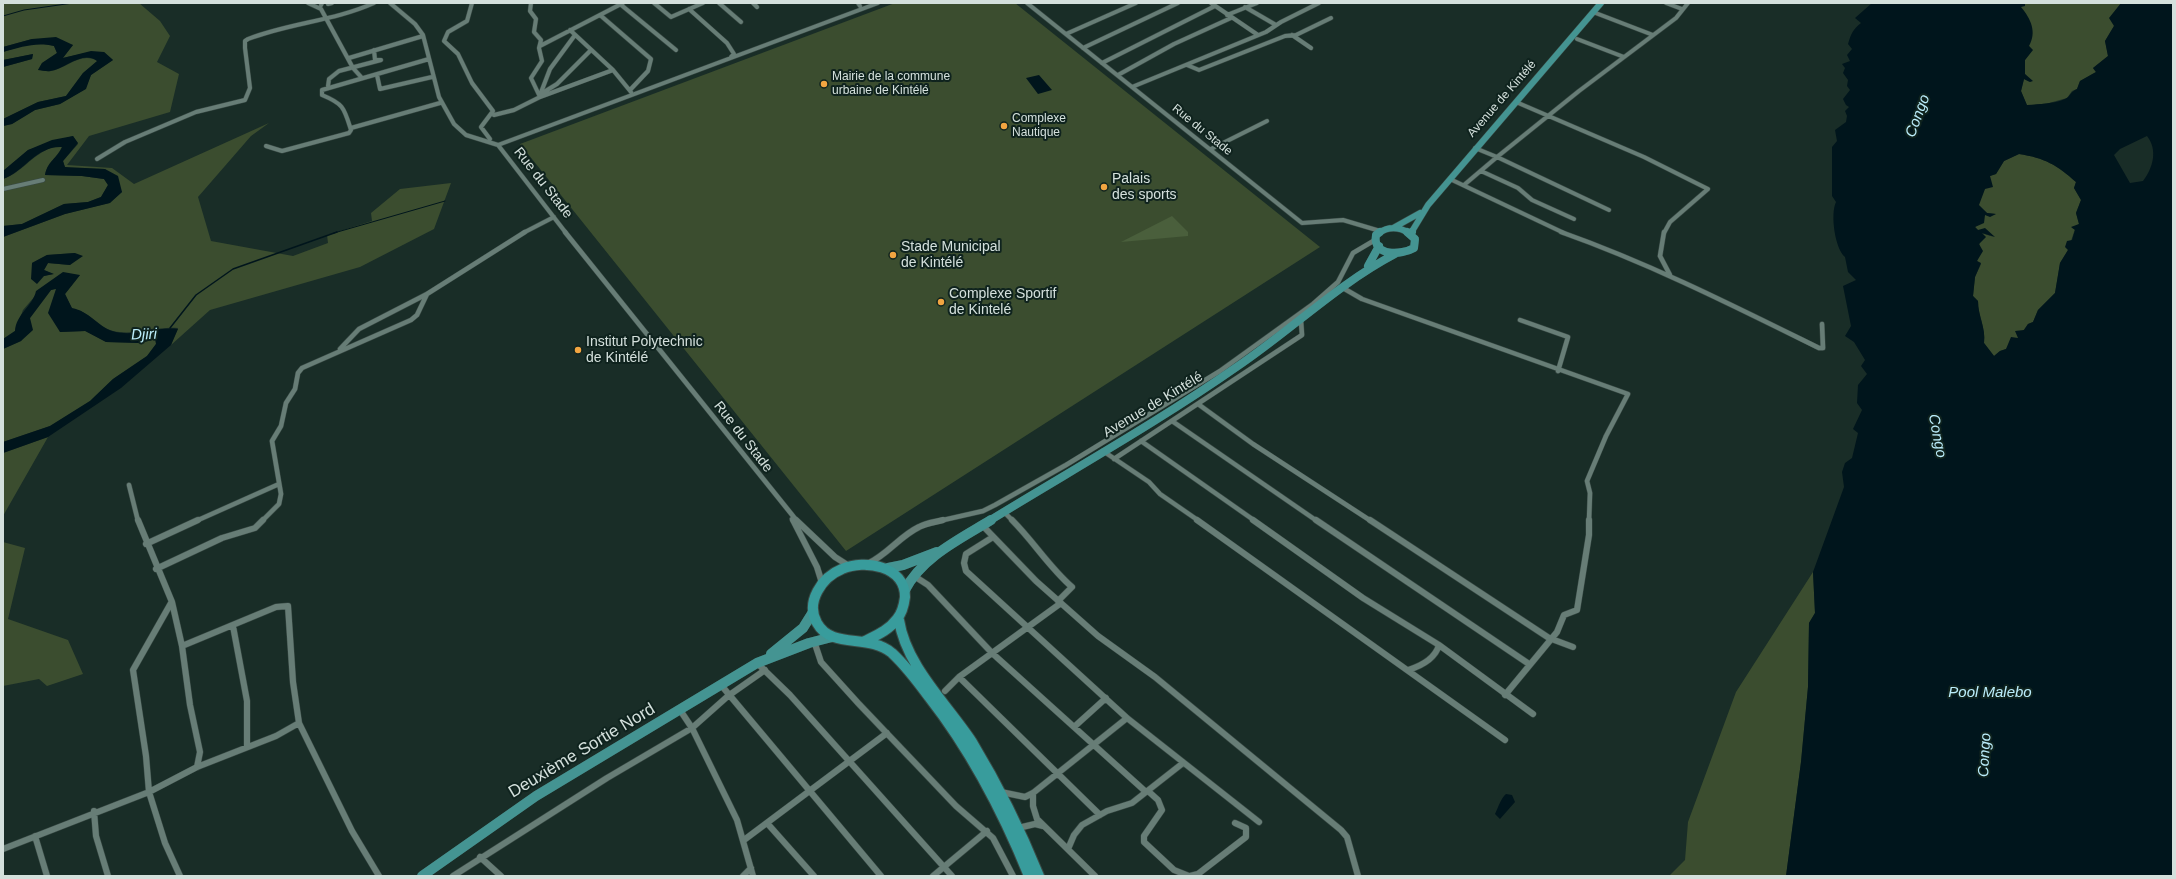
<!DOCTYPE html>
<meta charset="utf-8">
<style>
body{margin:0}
#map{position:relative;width:2176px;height:879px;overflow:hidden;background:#192d27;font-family:Arial,sans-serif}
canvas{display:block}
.frame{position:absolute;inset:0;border:4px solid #d4e0dc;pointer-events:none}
</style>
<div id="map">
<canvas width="2176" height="879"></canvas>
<div class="frame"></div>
</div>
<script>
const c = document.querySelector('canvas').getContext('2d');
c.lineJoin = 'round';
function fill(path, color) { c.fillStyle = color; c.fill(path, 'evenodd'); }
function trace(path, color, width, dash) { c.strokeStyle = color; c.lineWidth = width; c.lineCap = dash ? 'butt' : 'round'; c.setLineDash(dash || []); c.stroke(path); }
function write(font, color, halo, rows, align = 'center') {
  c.font = font + ' Arial,sans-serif'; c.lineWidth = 4; c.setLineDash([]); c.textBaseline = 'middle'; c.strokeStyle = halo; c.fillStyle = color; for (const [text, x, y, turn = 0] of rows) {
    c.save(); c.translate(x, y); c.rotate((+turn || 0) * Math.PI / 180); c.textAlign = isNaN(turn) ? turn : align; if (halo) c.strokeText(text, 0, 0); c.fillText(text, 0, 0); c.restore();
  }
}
fill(new Path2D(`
 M 3,3 L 139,3 L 160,21 L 170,36 L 157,62 L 179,74 L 170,112 L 89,136 L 67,165 L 112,168 L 134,184 L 269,123 L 251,136 L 198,197 L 211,241 L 293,256 L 328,243 L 327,235 L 372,221 L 371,213 L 400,189 L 451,183 L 434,229 L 360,267 L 210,310 L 171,345 L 178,328 C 156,326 135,336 113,331 C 98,327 90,311 72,309 L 65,294 L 80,275 L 35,296 L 23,310 L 15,331 L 3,339 L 3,237 L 65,214 L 109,203 L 122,192 L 105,169 L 65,168 L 63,161 L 78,144 L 73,136 L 28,150 L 3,171 L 3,126 L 12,124 L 35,110 L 60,104 L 85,89 L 91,75 L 113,60 L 104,52 L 91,52 L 62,58 L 73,45 L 32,39 L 3,47 ZM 75,253 L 70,265 L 48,263 L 44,270 L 53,274 L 44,276 L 32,263 L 47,255 Z
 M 895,3 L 1015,3 L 1320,247 L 846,551 L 520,144 Z
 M 2023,3 L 2121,3 L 2114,26 L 2105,41 L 2108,56 L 2093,68 L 2096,72 L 2080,81 L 2077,89 L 2072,91 L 2067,98 L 2049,103 L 2027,106 L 2021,91 L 2024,79 L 2030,82 L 2025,74 L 2025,60 L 2032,50 L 2029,46 L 2020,7 L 2025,4 Z
 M 39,43 L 54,46 L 57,53 L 42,63 L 38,70 C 42,70 48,72 51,71 C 67,68 81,51 98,61 L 83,73 L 66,96 L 38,102 L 3,119 L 3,67 L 32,59 L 33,54 L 3,60 L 3,52 L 25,45 Z
 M 53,147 L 62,147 C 57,158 47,163 45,175 L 82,176 L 104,179 L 108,185 L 101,197 L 88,202 L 64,204 L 22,224 L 3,226 L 3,179 C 23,172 31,155 53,147 Z
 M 2019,154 C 2045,158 2057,165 2076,182 L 2074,188 L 2081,200 L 2076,213 L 2079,224 L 2072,228 L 2075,229 L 2068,250 L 2060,263 L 2055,293 L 2038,310 L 2033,322 L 2028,324 L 2018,338 L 2006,349 L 2000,351 L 1994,356 L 1984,343 C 1986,328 1978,316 1978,301 L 1973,296 L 1975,277 L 1981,264 L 1977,261 L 1981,233 L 1994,237 L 1978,230 L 1975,227 L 1985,215 L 1996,214 L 1987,213 L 1978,205 L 1990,176 L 1996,174 L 2004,161 Z
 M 57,288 L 60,332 L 86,331 L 106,342 L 140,343 L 156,339 L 156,344 L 147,356 L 113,379 L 90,401 L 50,426 L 3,442 L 3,349 L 21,341 L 30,318 L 51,290 Z
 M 48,437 L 3,516 L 3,453 Z
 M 3,542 L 25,548 L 8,619 L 68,640 L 83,674 L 47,686 L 39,679 L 3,686 Z
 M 1813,572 L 1815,613 L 1809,623 L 1808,687 L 1801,762 L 1786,876 L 1669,876 L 1685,860 L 1688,822 L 1736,692 Z`), '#3b4d2f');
fill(new Path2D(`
 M 1172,216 L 1188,232 L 1188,236 L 1121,242 Z`), '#4a5f3c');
fill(new Path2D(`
 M 1872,3 L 2025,4 L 2025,6 L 2021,7 C 2031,19 2037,32 2029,46 L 2033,50 L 2025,60 L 2025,74 L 2033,81 L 2030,82 L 2024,79 L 2021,91 L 2027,105 C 2040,104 2053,104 2065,99 C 2070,97 2071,91 2077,89 L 2080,81 L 2096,72 L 2093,68 L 2108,56 L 2105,41 L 2114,26 L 2109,18 L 2121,3 L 2173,3 L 2173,876 L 1786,876 L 1801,762 L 1808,687 L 1809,623 L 1815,613 L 1813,572 L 1844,487 L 1842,472 L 1845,463 L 1852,458 L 1858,433 L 1853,429 L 1862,410 L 1857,403 L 1858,385 L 1867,374 L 1861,366 L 1865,360 L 1854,342 L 1845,336 L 1851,326 L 1843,286 L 1856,280 L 1848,272 L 1845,257 C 1835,249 1830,214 1836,202 L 1832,196 L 1832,147 L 1837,141 L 1835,130 L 1846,122 L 1847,116 L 1845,111 L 1849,107 L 1846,105 L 1843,99 L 1850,90 L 1847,86 L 1848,80 L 1843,73 L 1845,68 L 1842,64 L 1850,61 L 1847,55 L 1852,49 L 1848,44 C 1851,34 1853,29 1861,23 L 1855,18 ZM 2147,136 C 2158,150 2153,168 2143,181 L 2130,183 L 2114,155 L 2120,149 ZM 2019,154 C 2045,158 2057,165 2076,182 L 2074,188 L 2081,200 L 2076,213 L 2079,224 L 2071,227 L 2075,230 L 2072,240 L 2067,241 L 2065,247 L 2068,250 L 2060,263 L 2055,293 L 2038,310 L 2033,322 L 2028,324 L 2024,330 L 2015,331 L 2018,338 L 2011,337 L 2006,349 L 2000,351 L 1994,356 L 1984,343 C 1986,327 1978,317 1978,301 L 1973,296 L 1975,277 L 1981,263 L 1977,261 L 1983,251 L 1979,244 L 1986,237 L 1982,233 L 1995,237 L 1985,228 L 1978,230 L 1975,227 L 1984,223 L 1985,215 L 1990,217 L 1996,214 L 1987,213 L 1979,205 L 1985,189 L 1993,187 L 1990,176 L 1996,174 L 2004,161 Z
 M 56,37 L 73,45 L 63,58 L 91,51 L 104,52 L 113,60 L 91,75 L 86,89 L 60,104 L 35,110 L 12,124 L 3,126 L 3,119 L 38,102 L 66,96 L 83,73 L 97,61 C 82,50 66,69 50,71 C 47,72 42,70 38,70 L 42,63 L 57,53 L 54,46 C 35,42 22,47 3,52 L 3,47 L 32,39 Z
 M 33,54 L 32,59 L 3,67 L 3,60 Z
 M 1039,75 L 1052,90 L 1038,94 L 1026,78 Z
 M 73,136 L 78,143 L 63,161 L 65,167 L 105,169 L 118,176 L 122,192 L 110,203 L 65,214 L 3,237 L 3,226 L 22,224 L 64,204 L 88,202 L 101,197 L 108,185 L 104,179 L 82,176 L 45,175 C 48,160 57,159 62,147 C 36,146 25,171 3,179 L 3,171 L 28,150 L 52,140 Z
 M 75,253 L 83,256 L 70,265 L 48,263 L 44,270 L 54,274 L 44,276 L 37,284 L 31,279 L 32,263 L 47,255 Z
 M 63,272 L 80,275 L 65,294 L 72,308 C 89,311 97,326 112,331 C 134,338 156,326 178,329 L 171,345 L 121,388 L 48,437 L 3,453 L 3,442 L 50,426 L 90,401 L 113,379 L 147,356 L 156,344 L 155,339 L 140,343 L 106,342 L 85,331 L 60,332 L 48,313 L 56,289 L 51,290 L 30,318 L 33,330 L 21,341 L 3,349 L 3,339 L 15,331 C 16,314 33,306 36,291 Z
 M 1506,794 L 1512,795 L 1515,802 L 1500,819 L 1495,814 C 1498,808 1501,798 1506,794 Z`), '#00151c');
trace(new Path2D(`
 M 3,16 L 24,10 L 73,3
 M 334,233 L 445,201`), '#00151c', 1);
trace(new Path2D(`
 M 170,328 L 196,295 L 233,269 L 337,232`), '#00151c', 1.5);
const minorFar2 = new Path2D(`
 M 308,3 L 321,9 L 353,68 L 362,78
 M 390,3 L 415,24 L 423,35 L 439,97 L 454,124 L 466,135 L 498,145 L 566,233
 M 472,3 L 467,21 L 448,32 L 444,41 L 458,54 L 472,83 L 493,111 L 481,127 L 490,139
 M 654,3 L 671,17 L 703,3
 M 719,3 L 741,22
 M 753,3 L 757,7
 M 858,3 L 860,6
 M 1027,3 L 1302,223 L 1343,220 L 1380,231
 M 1211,3 L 1258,35
 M 1666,3 L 1682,9
 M 328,4 L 332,3
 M 620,4 L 676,50
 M 321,5 L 322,3
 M 1245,7 L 1276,25
 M 689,9 L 727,43 L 734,54 L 731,57
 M 1593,12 L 1653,35
 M 600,15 L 651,59 L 648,71 L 630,90
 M 1227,15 L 1257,3
 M 570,30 L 613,70 L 631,92
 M 1066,34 L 1136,3
 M 1292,35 L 1311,48
 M 1577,39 L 1624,57
 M 540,46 L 623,3
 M 1083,48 L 1178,3
 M 349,58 L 423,36
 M 1102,63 L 1215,6
 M 1187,65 L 1199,70 L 1285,36 L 1296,35 L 1331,18
 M 377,75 L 380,89 L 432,77
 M 1118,75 L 1174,44 L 1231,18
 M 328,86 L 329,79 L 339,71 L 381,60 L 375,60 L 374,50
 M 1132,87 L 1266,32 L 1281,22 L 1319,3
 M 544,92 L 557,84 L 591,50
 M 540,95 L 550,69 L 575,35
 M 540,97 L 613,70
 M 1516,102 L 1644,157 L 1708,189 L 1670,222 L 1664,233
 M 494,115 L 514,110 L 540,97 L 531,78 L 542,61 L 539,48 L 541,40 L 534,32 L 536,19 L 530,11 L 531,3
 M 351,128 L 440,103
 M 498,145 L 878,3
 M 266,146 L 282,151 L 349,133 L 351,130 C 344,108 344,104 322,95 L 322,90 L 429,59
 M 1475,148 L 1497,157 L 1579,91 L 1676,18 L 1688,3
 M 1211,149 L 1267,121
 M 97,159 L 125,142 L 196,112 L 245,100 L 250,88 L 245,48 L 245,41 L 248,39 C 289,23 334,21 374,3
 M 1481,171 L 1518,188 L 1532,200 L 1574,219
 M 1450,179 L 1564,233
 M 1464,185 L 1497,157 L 1609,210
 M 3,189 L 43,180
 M 523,233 L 554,217`);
const minorFar1 = new Path2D(`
 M 565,232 L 797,521
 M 1561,232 C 1651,264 1734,306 1819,348 L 1823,348 L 1822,324
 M 1664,232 L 1660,256 L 1670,275
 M 1343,288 L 1362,299 L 1628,394 L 1606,436 L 1587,481 L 1590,493 L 1589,521
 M 1520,320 L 1568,337 L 1558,371
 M 340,349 L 359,329 L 427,294 L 525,232
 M 1198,404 L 1253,444 L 1371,521
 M 1172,421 L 1317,521
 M 1141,441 L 1255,521
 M 1103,451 L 1149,482 L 1160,494 L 1199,521
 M 1114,459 L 1302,335 L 1301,321
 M 129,485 L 138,521
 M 1004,512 L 1013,521
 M 792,519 L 793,521
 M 196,521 L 279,484
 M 262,521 L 279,504 L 281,494 L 272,441 L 281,426 L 286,403 L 295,389 L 298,373 L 302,368 L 411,320 L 417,315 L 427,294
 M 939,521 L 983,511 L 995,505 L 1066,465 L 1220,371 L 1313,304 L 1338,282 L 1353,253 L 1375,240`);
const minor = new Path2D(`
 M 138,520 L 172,602 L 182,646 L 190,705 L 200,752 L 197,767
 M 793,520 L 817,567 L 822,583
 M 796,520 L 835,557 L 849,566
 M 1012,520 C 1034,542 1049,567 1072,587 L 1058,601
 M 1197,520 L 1505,740
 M 1253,520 L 1363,598 L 1439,645 L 1533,714
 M 1316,520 L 1529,664
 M 1370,520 L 1549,638 L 1573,647
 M 983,526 L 1036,581 L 1098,636 L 1155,677 L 1341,830 L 1347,837 L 1358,876
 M 993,537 L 966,554 L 964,563 L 966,571 L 1127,718 L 1259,822
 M 146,544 L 198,520
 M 869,563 C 888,554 900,536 919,527 C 926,523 936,522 943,520
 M 156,569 L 222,538 L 255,528 L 263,520
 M 914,576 L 928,585 L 992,653 L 1146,792
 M 171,603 L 133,670 L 146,756 L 149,792 L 165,843 L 180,876
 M 233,626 L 247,701 L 247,747
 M 814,641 L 821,662 L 858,703 L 956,806 L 993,838 L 1013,876
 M 182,646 L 276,607 L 288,606 L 293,682 L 299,723 L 352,831 L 379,876
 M 757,663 L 790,695 L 952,876
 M 1408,670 C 1421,666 1435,659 1439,645
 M 959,677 L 1100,815
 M 721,685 L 881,876
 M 945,691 L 959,677 L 1061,603
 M 1505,695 L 1557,632 L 1564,615 L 1577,610 L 1589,535 L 1589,520
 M 680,710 L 692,728 L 737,820 L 753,876
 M 1074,727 L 1106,698
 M 1148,791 L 1158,800 L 1162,810 L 1144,836 L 1144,842 L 1174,870 L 1189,876
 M 1001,792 L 1025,797 L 1033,793 L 1127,718
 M 1033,793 L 1033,806 L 1037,819 L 1095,876
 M 94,811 L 96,836 L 108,876
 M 767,823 L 814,876
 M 1018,828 L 1035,824 L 1043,826
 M 35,836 L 47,876
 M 744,840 L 887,733
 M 3,849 L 149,792 L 197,767 L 276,736 L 299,723
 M 1068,849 L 1074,835 L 1082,825 L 1107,811 L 1132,803 L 1183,763
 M 480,857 L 501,876
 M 453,876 L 607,778 L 692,728 L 728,696 L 765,670
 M 743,876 L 751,868
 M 933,876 L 987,831
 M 1190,876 L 1198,874 L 1246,837 L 1246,828 L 1235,823`);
const primaryFar2 = new Path2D(`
 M 1393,228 L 1420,213
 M 1379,233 C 1389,226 1399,227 1409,233
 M 1411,233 L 1428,205 L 1601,3`);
const primaryFar1 = new Path2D(`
 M 1380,232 L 1376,235 C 1372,257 1402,255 1414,248 L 1415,239 L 1407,232
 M 1411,234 L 1412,232
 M 1368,266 L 1379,246
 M 989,521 C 1072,470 1158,422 1238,366 C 1291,330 1338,284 1395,254`);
const primary = new Path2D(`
 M 888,568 L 903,565 L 937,552
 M 905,590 C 922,557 960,539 991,520
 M 771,654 L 803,628 L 813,612
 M 422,876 L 536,796 L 757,663 L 809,643 L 832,637`);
const trunk = new Path2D(`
 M 899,620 C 906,666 947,704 972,742 C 998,785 1020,829 1039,876
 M 865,641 C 877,635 889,630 897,619 C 902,613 904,605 905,597 C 905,566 865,559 842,569 C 822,577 805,602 817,623 C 832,650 868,633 892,653 C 906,666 918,682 929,697 C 972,752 1003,812 1029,876`);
trace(minorFar2, '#394a45', 5);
trace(minorFar1, '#394a45', 5.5);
trace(minor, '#394a45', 7);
trace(primaryFar2, '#394a45', 7);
trace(primaryFar1, '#394a45', 8);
trace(primary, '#394a45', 10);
trace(trunk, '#394a45', 12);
trace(minorFar2, '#677d76', 4);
trace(minorFar1, '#677d76', 4.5);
trace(minor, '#677d76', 6);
trace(primaryFar2, '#449492', 6);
trace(primaryFar1, '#449492', 8);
trace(primary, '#449492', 10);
trace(trunk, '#389c9c', 10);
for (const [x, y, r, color] of [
 [824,84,4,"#f2a541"],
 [1004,126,4,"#f2a541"],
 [1104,187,4,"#f2a541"],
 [893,255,4,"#f2a541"],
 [941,302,4,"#f2a541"],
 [578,350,4,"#f2a541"]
]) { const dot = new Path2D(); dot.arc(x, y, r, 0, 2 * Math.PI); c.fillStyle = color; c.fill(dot); trace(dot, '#0f231e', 1.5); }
write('12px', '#d4e0dc', '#0f231e', [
 ["Mairie de la commune",832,77],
 ["urbaine de Kintélé",832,91],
 ["Complexe",1012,119],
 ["Nautique",1012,133]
], 'left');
write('12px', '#d4e0dc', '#0f231e', [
 ["Avenue de Kintélé",1502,99,-49],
 ["Rue du Stade",1202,130,39]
]);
write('14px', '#d4e0dc', '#0f231e', [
 ["Palais",1112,179],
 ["des sports",1112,195],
 ["Stade Municipal",901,247],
 ["de Kintélé",901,263],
 ["Complexe Sportif",949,294],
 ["de Kintelé",949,310],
 ["Institut Polytechnic",586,342],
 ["de Kintélé",586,358]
], 'left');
write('14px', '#d4e0dc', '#0f231e', [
 ["Rue du Stade",543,183,52],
 ["Avenue de Kintélé",1153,405,-31],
 ["Rue du Stade",743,437,52]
]);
write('italic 15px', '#bbedfb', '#0f231e', [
 ["Congo",1918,116,-70],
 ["Djiri",144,335,-2],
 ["Congo",1937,436,79],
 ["Pool Malebo",1990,693],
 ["Congo",1985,755,-87]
]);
write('17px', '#d4e0dc', '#0f231e', [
 ["Deuxième Sortie Nord",582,751,-31]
]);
</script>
